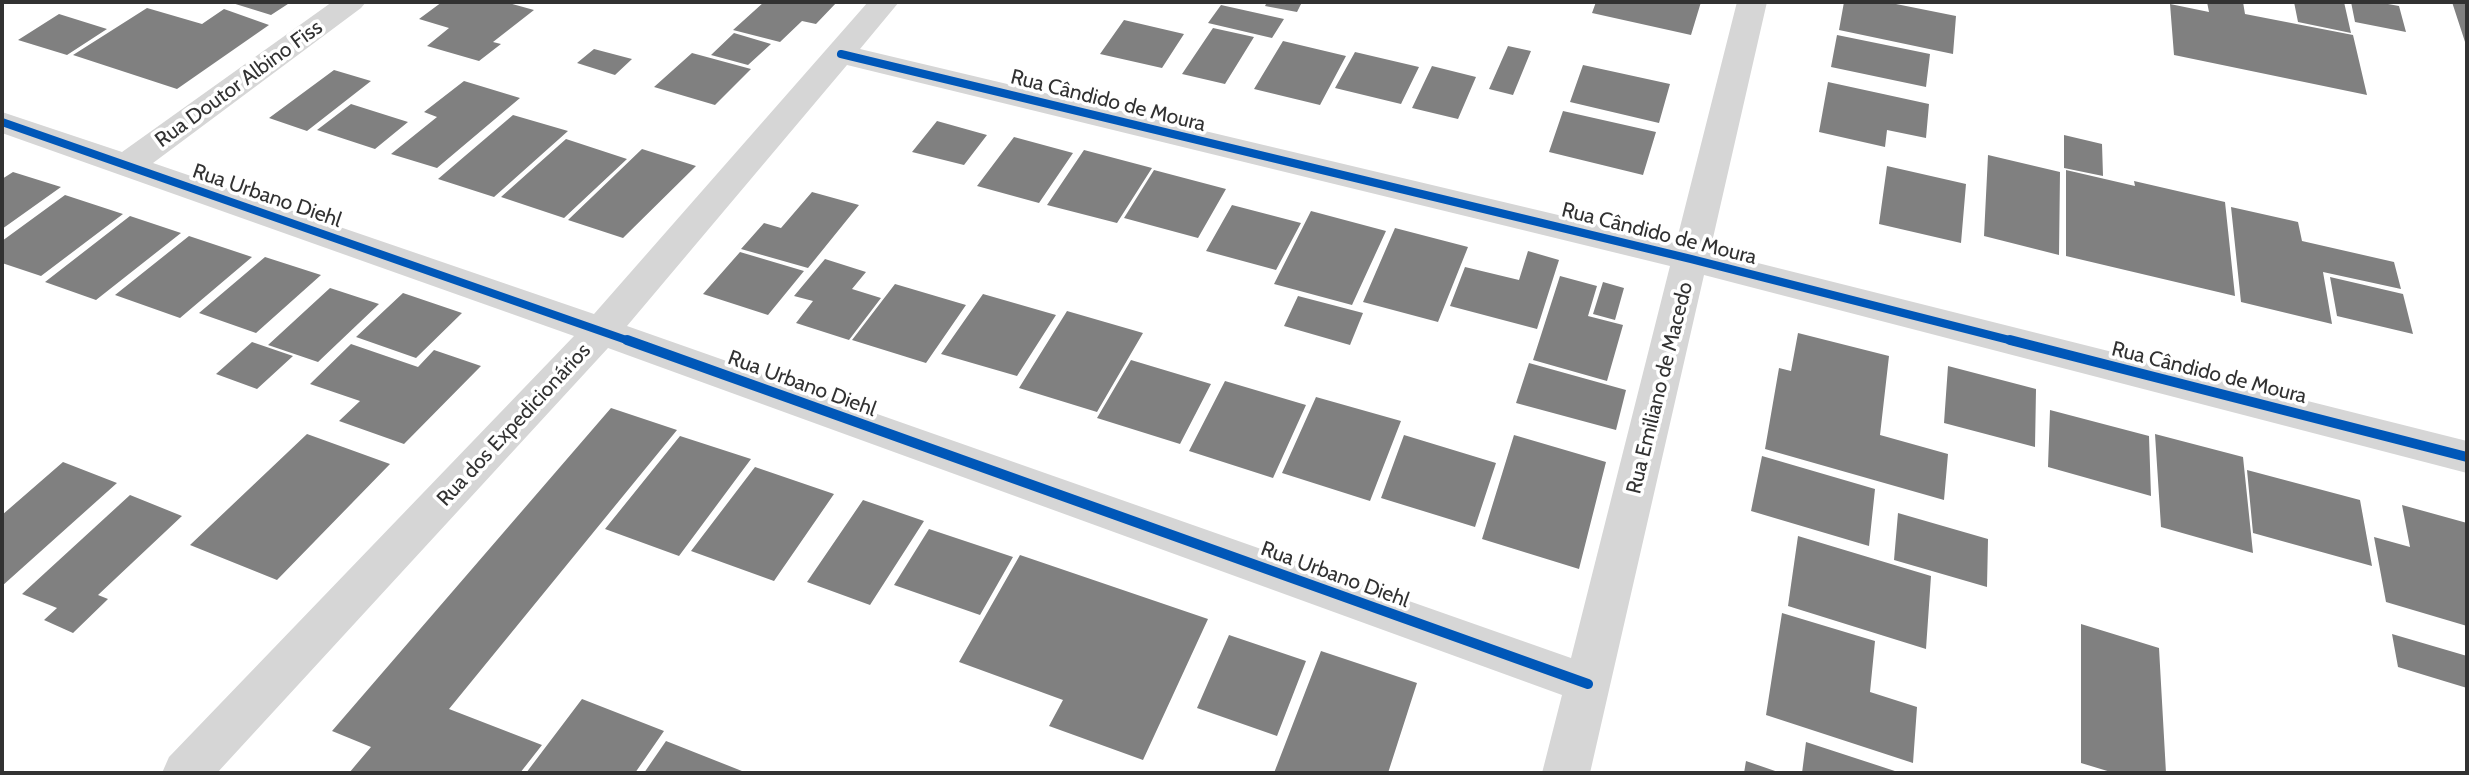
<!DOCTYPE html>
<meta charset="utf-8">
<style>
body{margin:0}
#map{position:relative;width:2469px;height:775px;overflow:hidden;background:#fff;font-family:Cabin,sans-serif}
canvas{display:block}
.frame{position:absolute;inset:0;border:4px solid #323232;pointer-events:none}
</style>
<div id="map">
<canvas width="2469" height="775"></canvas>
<div class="frame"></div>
</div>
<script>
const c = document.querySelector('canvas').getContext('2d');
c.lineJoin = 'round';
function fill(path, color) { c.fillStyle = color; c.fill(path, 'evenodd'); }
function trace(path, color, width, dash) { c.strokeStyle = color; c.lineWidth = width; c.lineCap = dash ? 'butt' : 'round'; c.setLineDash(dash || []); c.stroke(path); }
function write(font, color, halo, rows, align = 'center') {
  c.font = font + ' Cabin,sans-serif'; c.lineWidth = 7; c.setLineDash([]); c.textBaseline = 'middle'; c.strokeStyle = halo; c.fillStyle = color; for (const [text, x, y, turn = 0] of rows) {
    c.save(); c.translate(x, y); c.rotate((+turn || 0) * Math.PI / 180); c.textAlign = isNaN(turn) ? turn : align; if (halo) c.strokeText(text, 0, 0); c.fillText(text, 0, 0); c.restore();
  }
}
fill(new Path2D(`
 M 229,2 L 291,2 L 271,15 Z
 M 442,2 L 505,2 L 534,10 L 493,42 L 501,44 L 479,61 L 427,46 L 449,28 L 419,19 Z
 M 764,2 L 837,2 L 816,24 L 802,21 L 780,42 L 733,30 Z
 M 1267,2 L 1302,2 L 1297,12 L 1265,6 Z
 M 1596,2 L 1701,2 L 1691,35 L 1592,13 Z
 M 1844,2 L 1886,2 L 1956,16 L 1953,54 L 1839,30 Z
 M 2207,2 L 2243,2 L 2245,14 L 2353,35 L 2367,95 L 2174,55 L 2170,4 L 2209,12 Z
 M 2294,2 L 2344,2 L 2351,33 L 2298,22 Z
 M 2351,2 L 2377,2 L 2399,6 L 2406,32 L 2355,22 Z
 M 2452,2 L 2467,3 L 2467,48 Z
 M 1221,5 L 1284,19 L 1272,38 L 1208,23 Z
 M 147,8 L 202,24 L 224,9 L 269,25 L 177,89 L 73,55 Z
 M 59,14 L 107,29 L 67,55 L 18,40 Z
 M 1124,20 L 1184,34 L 1162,68 L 1100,54 Z
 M 1213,28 L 1254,37 L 1225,84 L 1182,74 Z
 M 734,33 L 771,44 L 748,65 L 711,55 Z
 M 1837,35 L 1930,54 L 1926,87 L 1831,67 Z
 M 1283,41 L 1346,56 L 1320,105 L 1254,89 Z
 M 1508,46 L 1531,51 L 1513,95 L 1489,89 Z
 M 594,49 L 632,59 L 615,75 L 577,63 Z
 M 1355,52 L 1419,67 L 1401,104 L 1335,88 Z
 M 692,53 L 751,69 L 715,105 L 654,87 Z
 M 1583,65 L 1670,84 L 1659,123 L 1570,102 Z
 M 1432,66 L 1476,77 L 1458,119 L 1412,108 Z
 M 334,70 L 371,81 L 307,131 L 269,118 Z
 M 464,81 L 520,98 L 437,168 L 391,154 L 437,117 L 424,112 Z
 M 1828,82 L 1929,104 L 1926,138 L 1887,130 L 1885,147 L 1819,132 Z
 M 351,104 L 408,122 L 375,149 L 317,130 Z
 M 1563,111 L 1656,132 L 1643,175 L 1549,152 Z
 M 513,115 L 568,131 L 494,197 L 438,179 Z
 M 937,121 L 987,135 L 964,165 L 912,152 Z
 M 2064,135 L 2102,144 L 2103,176 L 2064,168 Z
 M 1014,137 L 1073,153 L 1039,203 L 977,186 Z
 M 566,139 L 627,159 L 564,218 L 501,197 Z
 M 642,149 L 696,166 L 623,238 L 568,220 Z
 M 1084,150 L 1152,168 L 1117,223 L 1047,205 Z
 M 1988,155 L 2060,172 L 2059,255 L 1984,236 Z
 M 1887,166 L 1966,184 L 1961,243 L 1879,224 Z
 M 1154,170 L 1226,189 L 1198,238 L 1124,218 Z
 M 2066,170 L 2135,186 L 2134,181 L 2225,202 L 2235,296 L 2066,256 Z
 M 13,172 L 61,187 L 2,229 L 2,179 Z
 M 812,192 L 859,205 L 808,268 L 741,249 L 764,223 L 781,228 Z
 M 65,195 L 123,214 L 41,276 L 2,263 L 2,241 Z
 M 1232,205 L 1301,223 L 1276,270 L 1206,251 Z
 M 2231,207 L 2298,222 L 2302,241 L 2394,262 L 2401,289 L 2323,272 L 2332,324 L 2241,302 Z
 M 1311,211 L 1386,231 L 1352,305 L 1274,284 Z
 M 130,216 L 181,233 L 96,300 L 45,282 Z
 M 1395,228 L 1468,247 L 1438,322 L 1363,302 Z
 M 189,236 L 252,257 L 180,318 L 115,295 Z
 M 1528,251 L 1559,260 L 1537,329 L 1450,306 L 1465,267 L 1519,280 Z
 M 740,252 L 804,271 L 768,315 L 703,294 Z
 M 265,257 L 321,275 L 256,333 L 199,313 Z
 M 825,259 L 866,272 L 852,289 L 881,298 L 849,340 L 796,323 L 813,301 L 794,296 Z
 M 1560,276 L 1597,286 L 1588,316 L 1623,325 L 1607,381 L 1533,360 Z
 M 2330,277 L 2403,294 L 2413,334 L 2337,316 Z
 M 1603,282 L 1624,288 L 1615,320 L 1593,314 Z
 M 895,284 L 966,305 L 926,363 L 852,340 Z
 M 330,288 L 379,304 L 318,362 L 268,345 Z
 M 403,293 L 462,313 L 416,358 L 356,337 Z
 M 983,294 L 1056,315 L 1017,376 L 941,354 Z
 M 1298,296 L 1363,313 L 1350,345 L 1284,326 Z
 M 1067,311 L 1143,333 L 1097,412 L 1019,388 Z
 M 1798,333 L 1889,356 L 1880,435 L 1948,454 L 1944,500 L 1765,449 L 1779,368 L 1791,371 Z
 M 252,342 L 293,356 L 257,389 L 216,374 Z
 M 351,344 L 418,367 L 434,350 L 481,366 L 404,444 L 339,421 L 360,401 L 310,384 Z
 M 1131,360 L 1211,384 L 1180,444 L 1097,418 Z
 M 1529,363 L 1626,390 L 1616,430 L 1516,403 Z
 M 1948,366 L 2036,389 L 2035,447 L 1944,423 Z
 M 1225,381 L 1306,405 L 1273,478 L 1189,451 Z
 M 1316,397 L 1401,421 L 1370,501 L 1282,473 Z
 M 611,408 L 677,430 L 449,709 L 542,745 L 520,773 L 349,773 L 371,747 L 332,731 Z
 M 2050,410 L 2149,436 L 2151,496 L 2048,467 Z
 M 307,434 L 390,464 L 277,580 L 190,545 Z
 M 2155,434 L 2243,457 L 2253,553 L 2161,527 Z
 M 1404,435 L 1496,463 L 1475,527 L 1381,498 Z
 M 1514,435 L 1606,462 L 1579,569 L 1482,539 Z
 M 680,436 L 751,459 L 679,556 L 605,529 Z
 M 1762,456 L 1875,489 L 1869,546 L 1751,511 Z
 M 63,462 L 117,483 L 2,586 L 2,515 Z
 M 755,467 L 834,494 L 774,581 L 691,551 Z
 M 2247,470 L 2360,500 L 2372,566 L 2253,533 Z
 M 130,495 L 182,516 L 98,595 L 108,599 L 73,633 L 44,620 L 57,608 L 22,594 Z
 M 863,500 L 924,521 L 870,605 L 807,582 Z
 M 2402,505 L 2467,523 L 2467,626 L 2386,602 L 2374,537 L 2410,547 Z
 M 1898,513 L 1988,539 L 1987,587 L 1894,560 Z
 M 929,529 L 1013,557 L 980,615 L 894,585 Z
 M 1798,536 L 1931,576 L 1926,649 L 1788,606 Z
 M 1020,555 L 1208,619 L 1143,760 L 1049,726 L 1063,700 L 959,662 Z
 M 1782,613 L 1875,641 L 1870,692 L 1917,707 L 1913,763 L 1766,715 Z
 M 2081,624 L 2159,648 L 2166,773 L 2114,773 L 2081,763 Z
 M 2392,634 L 2467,656 L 2467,688 L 2398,667 Z
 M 1229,635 L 1306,661 L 1277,736 L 1197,708 Z
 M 1321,651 L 1417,683 L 1388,773 L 1274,773 Z
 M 582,699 L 664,731 L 635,773 L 526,773 Z
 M 666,741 L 747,773 L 644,773 Z
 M 1806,742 L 1901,773 L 1802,773 Z
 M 1746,761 L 1781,773 L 1744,773 Z`), '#808080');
fill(new Path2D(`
 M 332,2 L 366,2 L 361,8 L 153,163 L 594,314 L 868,2 L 899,2 L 860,49 L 1676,243 L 1737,2 L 1767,2 L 1710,251 L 2467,441 L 2467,473 L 1704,275 L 1590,773 L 1542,773 L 1562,695 L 608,348 L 217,773 L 162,773 L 169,757 L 574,336 L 2,133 L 2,112 L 122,152 ZM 847,65 L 1670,266 L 1571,658 L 627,326 Z`), '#d6d6d6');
trace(new Path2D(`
 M 841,54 L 1691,259 L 2017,342
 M 2,122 L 632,342`), '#0057b8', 8);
trace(new Path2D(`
 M 627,340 L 1588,684
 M 2010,340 L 2467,457`), '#0057b8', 10);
write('21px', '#323232', '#fff', [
 ["Rua Doutor Albino Fiss",239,84,-36],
 ["Rua Cândido de Moura",1108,101,14],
 ["Rua Urbano Diehl",267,196,19],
 ["Rua Cândido de Moura",1659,234,14],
 ["Rua Cândido de Moura",2209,373,14],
 ["Rua Urbano Diehl",802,384,20],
 ["Rua Emiliano de Macedo",1660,388,-76],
 ["Rua dos Expedicionários",514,425,-47],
 ["Rua Urbano Diehl",1335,575,20]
]);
</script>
